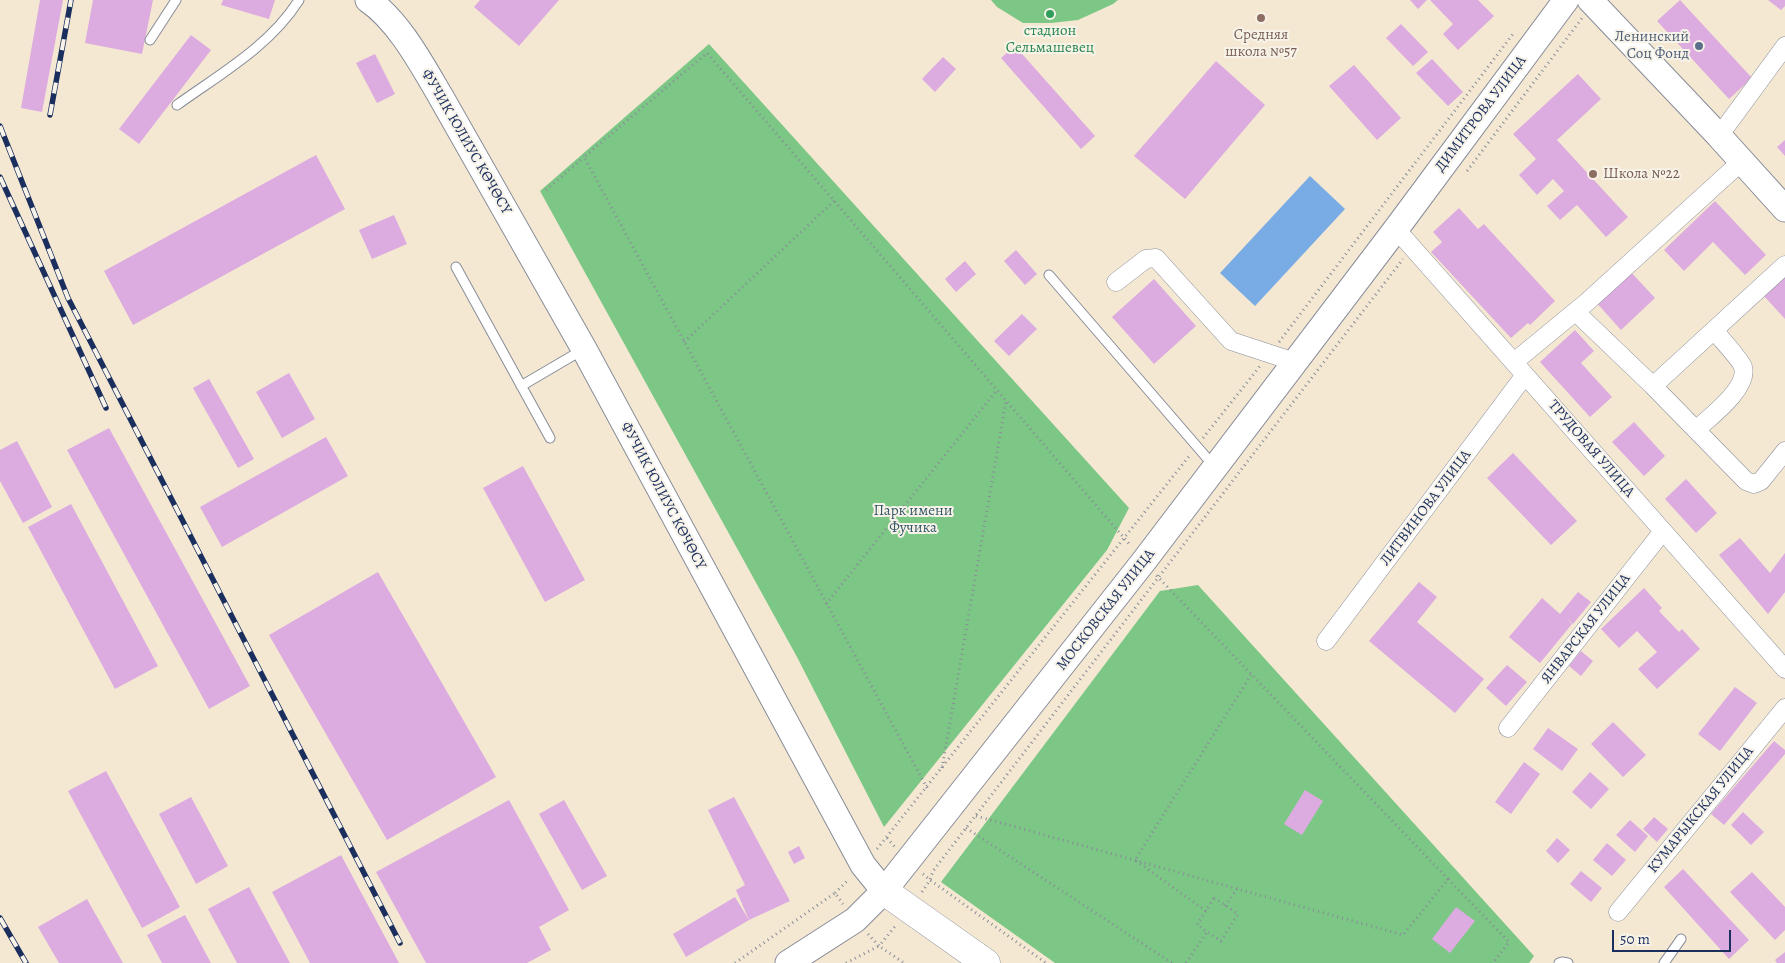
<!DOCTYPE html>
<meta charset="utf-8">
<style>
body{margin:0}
#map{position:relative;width:1785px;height:963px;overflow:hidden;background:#f4e8d3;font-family:Alegreya,serif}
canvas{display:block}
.scale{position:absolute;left:1612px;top:930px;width:119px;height:22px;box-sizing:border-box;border:2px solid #1b2f5e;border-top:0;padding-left:6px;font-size:15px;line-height:18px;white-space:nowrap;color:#1b2f5e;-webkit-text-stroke:4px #f7f3e8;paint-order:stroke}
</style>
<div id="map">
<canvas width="1785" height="963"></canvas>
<div class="scale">50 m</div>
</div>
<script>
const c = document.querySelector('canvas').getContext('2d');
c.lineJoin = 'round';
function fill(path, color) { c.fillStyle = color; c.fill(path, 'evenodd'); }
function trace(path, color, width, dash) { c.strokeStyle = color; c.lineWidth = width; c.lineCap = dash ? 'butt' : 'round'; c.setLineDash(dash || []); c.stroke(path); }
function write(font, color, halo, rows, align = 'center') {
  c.font = font + ' Alegreya,serif'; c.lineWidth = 4; c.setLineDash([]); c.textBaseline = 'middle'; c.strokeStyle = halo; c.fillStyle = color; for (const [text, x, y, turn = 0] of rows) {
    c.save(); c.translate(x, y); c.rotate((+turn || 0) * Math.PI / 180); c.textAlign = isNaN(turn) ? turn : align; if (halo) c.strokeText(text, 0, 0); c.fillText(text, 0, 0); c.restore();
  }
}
fill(new Path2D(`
 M 991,0 L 1118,0 L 1113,4 L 1078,20 L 1051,23 L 1023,23 L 997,7 Z
 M 709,44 L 1129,508 L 1107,550 L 884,827 L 797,657 L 540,191 Z
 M 1198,585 L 1534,956 L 1529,963 L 1055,963 L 941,882 L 1160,591 Z`), '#7cc785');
fill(new Path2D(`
 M 1310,176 L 1345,209 L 1255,306 L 1220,273 Z`), '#79ace5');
fill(new Path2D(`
 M 40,0 L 63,0 L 42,112 L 21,108 Z
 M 93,0 L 153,0 L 142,54 L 85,43 Z
 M 223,0 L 275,0 L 269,19 L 221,5 Z
 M 480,0 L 559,0 L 519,46 L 474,7 Z
 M 1410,0 L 1427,0 L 1418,9 Z
 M 1430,0 L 1478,0 L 1494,16 L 1458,50 L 1443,34 L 1453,24 Z
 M 1680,0 L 1752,78 L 1729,99 L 1657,21 Z
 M 1768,0 L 1785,0 L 1785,6 L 1781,10 Z
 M 1401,24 L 1428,52 L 1413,66 L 1386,38 Z
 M 191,35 L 211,50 L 139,144 L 119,129 Z
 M 1015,46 L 1095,136 L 1081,149 L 1001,58 Z
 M 375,54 L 395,94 L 377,103 L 356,63 Z
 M 943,57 L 956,69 L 935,92 L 922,79 Z
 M 1432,59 L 1463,92 L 1448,106 L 1416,73 Z
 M 1216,61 L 1265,105 L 1185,199 L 1134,156 Z
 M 1354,65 L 1401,118 L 1377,140 L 1329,86 Z
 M 1578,74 L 1601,99 L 1557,140 L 1628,217 L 1606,237 L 1577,205 L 1560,220 L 1547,206 L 1564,191 L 1553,179 L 1537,195 L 1519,175 L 1536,159 L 1513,134 Z
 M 1785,140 L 1785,156 L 1777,147 Z
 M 316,155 L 345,209 L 133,325 L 104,271 Z
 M 1715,201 L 1766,255 L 1745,275 L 1713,242 L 1684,271 L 1664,250 Z
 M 1459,208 L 1478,229 L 1484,224 L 1555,301 L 1530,325 L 1528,323 L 1511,338 L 1431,252 L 1442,242 L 1433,232 Z
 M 394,215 L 407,244 L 372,259 L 359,230 Z
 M 1016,250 L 1037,274 L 1025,285 L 1004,261 Z
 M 965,261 L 976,274 L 956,292 L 945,279 Z
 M 1628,269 L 1655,298 L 1621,330 L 1595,301 Z
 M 1785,277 L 1785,319 L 1764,296 Z
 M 1154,279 L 1196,326 L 1154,364 L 1112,317 Z
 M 1022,314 L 1037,329 L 1009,356 L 994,341 Z
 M 1575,330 L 1594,351 L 1581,363 L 1612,397 L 1590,417 L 1540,362 Z
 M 289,373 L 315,419 L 282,438 L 256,392 Z
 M 209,379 L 254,459 L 238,468 L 193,388 Z
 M 1634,422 L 1665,456 L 1644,476 L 1612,442 Z
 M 109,428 L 250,686 L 209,709 L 67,450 Z
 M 326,437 L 348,476 L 222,547 L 200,507 Z
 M 17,441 L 52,507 L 23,523 L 0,481 L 0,450 Z
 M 1513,453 L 1577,521 L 1551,545 L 1487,478 Z
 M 523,466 L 585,580 L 545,602 L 483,488 Z
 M 1686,479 L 1717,513 L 1696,533 L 1665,499 Z
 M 71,504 L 158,666 L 115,689 L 28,527 Z
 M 1740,538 L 1770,573 L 1785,553 L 1785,592 L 1768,614 L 1719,555 Z
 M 378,572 L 496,777 L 387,840 L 269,635 Z
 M 1419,582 L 1437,597 L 1417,622 L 1484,679 L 1455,713 L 1369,641 Z
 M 1644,588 L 1662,608 L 1659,611 L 1679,632 L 1682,629 L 1700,649 L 1657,689 L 1638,669 L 1657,652 L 1637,631 L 1619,648 L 1601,629 Z
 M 1578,592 L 1591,602 L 1573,624 L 1566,618 L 1572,624 L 1540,663 L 1509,637 L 1542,598 L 1560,614 Z
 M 1581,651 L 1593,661 L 1581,676 L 1569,666 Z
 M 1507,665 L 1527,682 L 1506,706 L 1486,688 Z
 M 1735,687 L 1757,703 L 1720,751 L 1698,734 Z
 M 1613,722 L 1646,755 L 1623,777 L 1591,744 Z
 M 1548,728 L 1578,749 L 1562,771 L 1533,749 Z
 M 1774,741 L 1785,750 L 1785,754 L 1724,825 L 1711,814 Z
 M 1524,762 L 1540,774 L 1511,814 L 1495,802 Z
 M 106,771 L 180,907 L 142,928 L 68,791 Z
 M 1590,772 L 1609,789 L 1591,809 L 1572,792 Z
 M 1305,790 L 1323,801 L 1302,835 L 1284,824 Z
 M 191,797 L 228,866 L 196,884 L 159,814 Z
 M 734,797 L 790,901 L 749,920 L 736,890 L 745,885 L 708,810 Z
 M 509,800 L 569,910 L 539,927 L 551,950 L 527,963 L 426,963 L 376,872 Z
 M 564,800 L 607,876 L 582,890 L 539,814 Z
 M 1743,812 L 1764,832 L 1751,845 L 1731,825 Z
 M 1654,817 L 1668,829 L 1657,842 L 1643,829 Z
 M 1630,820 L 1648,836 L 1635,852 L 1616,835 Z
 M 1557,838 L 1570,850 L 1558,863 L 1546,851 Z
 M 1607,843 L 1626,860 L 1612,876 L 1593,860 Z
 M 799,846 L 805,858 L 794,864 L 788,852 Z
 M 341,855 L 399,963 L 310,963 L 272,892 Z
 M 1683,869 L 1749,940 L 1729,959 L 1664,887 Z
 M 1581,871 L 1602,888 L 1591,902 L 1570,884 Z
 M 1752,872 L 1785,907 L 1785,930 L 1775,940 L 1730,892 Z
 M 249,887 L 290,963 L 237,963 L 208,909 Z
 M 735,897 L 749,920 L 686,957 L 673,934 Z
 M 87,899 L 123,963 L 59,963 L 38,927 Z
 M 1456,907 L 1475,921 L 1450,953 L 1432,939 Z
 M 185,915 L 211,963 L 162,963 L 147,935 Z
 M 1785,952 L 1785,963 L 1777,963 L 1775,960 Z`), '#dcabdf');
const lane = new Path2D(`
 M 150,40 L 176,0
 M 177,105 C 220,74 270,46 299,0
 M 456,267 L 550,438
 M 1049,275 L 1213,465
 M 521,386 L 584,349
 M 1559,963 L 1562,962 L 1568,963
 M 1664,963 L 1681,939`);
const street = new Path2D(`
 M 1719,136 L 1785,46
 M 1396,229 L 1785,669
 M 1116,282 L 1146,259 L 1156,258 L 1231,341 L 1295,362
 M 1582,318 L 1653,386 L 1746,481 L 1754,484 L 1761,481 L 1785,451
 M 1514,362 L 1587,302 L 1742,161
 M 1653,386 L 1785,265
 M 1696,430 C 1710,417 1749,388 1743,367 C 1741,360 1720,338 1714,330
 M 1326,641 L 1525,375
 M 1508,728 L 1663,531
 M 1618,912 L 1785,708`);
const secondary = new Path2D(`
 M 368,0 C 399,21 422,65 441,97 L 584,349 L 863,865 L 884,891
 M 1590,0 L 1719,136 L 1785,209
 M 788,963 L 855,920 L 884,891 L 1144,561 L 1396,229 L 1566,0`);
const primary = new Path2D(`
 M 884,891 L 986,963`);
trace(lane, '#888c98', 11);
trace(street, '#888c98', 19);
trace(secondary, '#888c98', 27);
trace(primary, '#888c98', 29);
trace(new Path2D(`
 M 1467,171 L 1582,18
 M 546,190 L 584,157
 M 684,342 L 834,201
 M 1279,342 L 1513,34
 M 1203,438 L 1260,366
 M 826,604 L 997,390
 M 942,768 L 1006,401
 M 927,788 L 584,157 L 707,53 L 1131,546
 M 976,816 L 1403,935 L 1448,879 L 1156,575
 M 966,828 L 1172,963
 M 887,838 L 895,847
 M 877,849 L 1190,455
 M 923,874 L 930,880 L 933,871 L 1403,259
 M 1448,879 L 1509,942 L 1493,963
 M 922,892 L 930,880 L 1046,963
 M 835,893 L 849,879
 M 1214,898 L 1238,914 L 1221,941 L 1197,925 Z
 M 1225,906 L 1237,889
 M 1206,911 L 1135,860 L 1251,675
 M 868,934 L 879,946 L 897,924
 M 735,963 L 835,893 L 843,904
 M 846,963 L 879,946 L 904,963
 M 1186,963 L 1207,932`), '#888c98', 3, [1, 4]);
trace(lane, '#fff', 9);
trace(street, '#fff', 18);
trace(secondary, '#fff', 25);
trace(primary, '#fff', 28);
const rail = new Path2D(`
 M 50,115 L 71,0
 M 0,126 L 68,298 L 400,943
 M 0,177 L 106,408
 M 0,918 L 26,963`);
trace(rail, '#1b2f5e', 5.5);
trace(rail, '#f7f3e8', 4, [11]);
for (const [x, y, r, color] of [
 [1050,14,5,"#2e9e5b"],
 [1261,18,5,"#8d6e63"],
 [1699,46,5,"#5c6f8a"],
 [1593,174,5,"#8d6e63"]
]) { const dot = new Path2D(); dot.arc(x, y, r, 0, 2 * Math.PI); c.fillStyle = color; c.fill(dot); trace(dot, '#f7f3e8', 2); }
write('15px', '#27864d', '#f7f3e8', [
 ["стадион",1050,31],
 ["Сельмашевец",1050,48]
]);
write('15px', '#785e54', '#f7f3e8', [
 ["Средняя",1261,35],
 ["школа №57",1261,52],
 ["Школа №22",1603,174,"left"]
]);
write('15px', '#4e5e75', '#f7f3e8', [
 ["Ленинский",1689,37],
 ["Соц Фонд",1689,54]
], 'right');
write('15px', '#1b2f5e', '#f7f3e8', [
 ["ДИМИТРОВА УЛИЦА",1481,114,-53],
 ["ФУЧИК ЮЛИУС КӨЧӨСҮ",466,142,60],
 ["ТРУДОВАЯ УЛИЦА",1591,449,49],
 ["ФУЧИК ЮЛИУС КӨЧӨСҮ",663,496,62],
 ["ЛИТВИНОВА УЛИЦА",1426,508,-53],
 ["МОСКОВСКАЯ УЛИЦА",1106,610,-52],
 ["ЯНВАРСКАЯ УЛИЦА",1586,629,-52],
 ["КУМАРЫКСКАЯ УЛИЦА",1701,810,-51]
]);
write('15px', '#335568', '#f7f3e8', [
 ["Парк имени",913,511],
 ["Фучика",913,528]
]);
</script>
